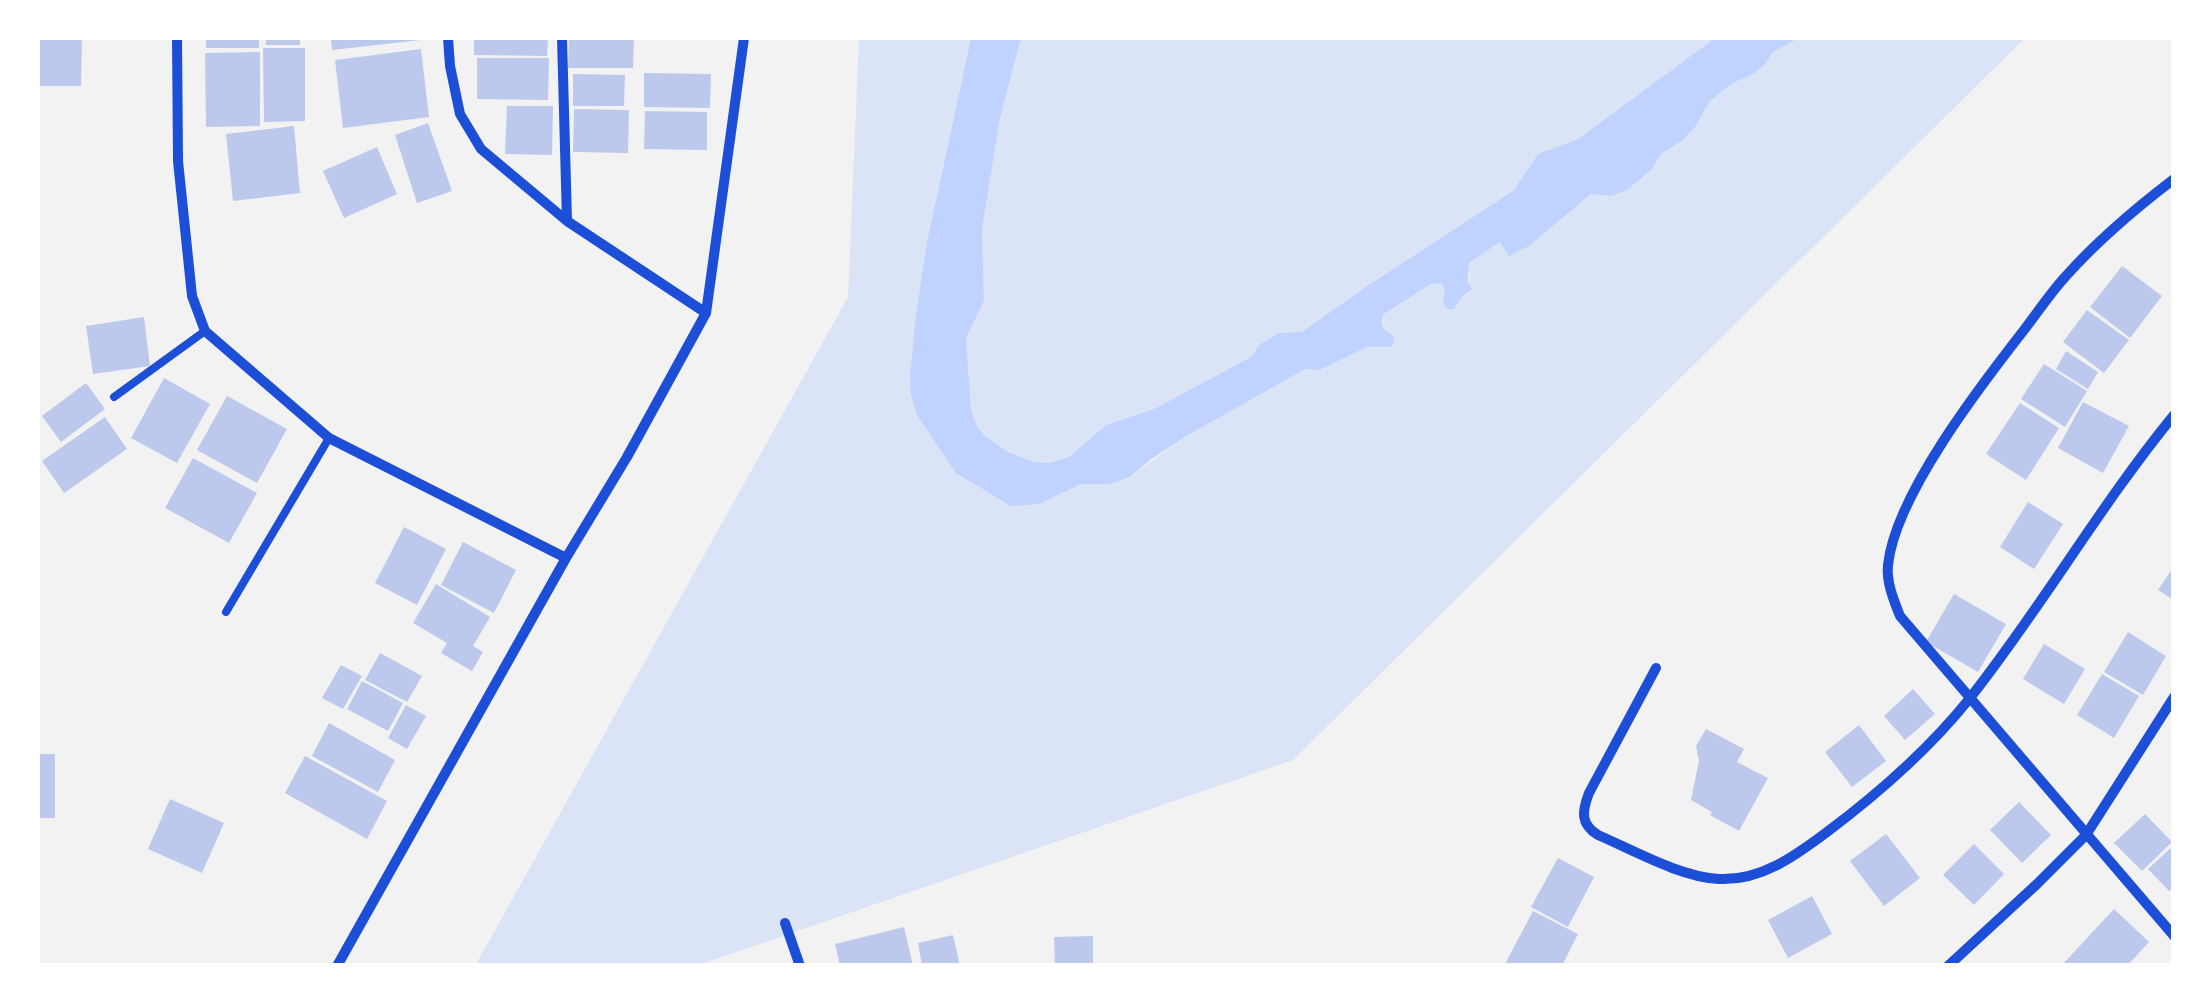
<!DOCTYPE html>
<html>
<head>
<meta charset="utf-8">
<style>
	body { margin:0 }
	#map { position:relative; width:2211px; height:1003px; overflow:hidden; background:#f2f2f2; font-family:Montserrat,sans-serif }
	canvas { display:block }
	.frame { position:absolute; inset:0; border:40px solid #fff; pointer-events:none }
</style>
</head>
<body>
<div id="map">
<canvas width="2211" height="1003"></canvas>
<div class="frame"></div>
</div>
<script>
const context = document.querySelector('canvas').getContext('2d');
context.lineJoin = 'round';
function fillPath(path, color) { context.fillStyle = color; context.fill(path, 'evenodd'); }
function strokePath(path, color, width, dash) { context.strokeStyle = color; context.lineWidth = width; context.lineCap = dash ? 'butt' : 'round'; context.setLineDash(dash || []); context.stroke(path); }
const green = new Path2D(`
	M859,38H971C953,123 932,208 920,294C914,334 906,375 917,415L1039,504L1081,484H1111L1131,476L1188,435L1270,387L1306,369L1321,370L1367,347L1381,345L1384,314L1431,284L1442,282L1445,292L1461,298L1468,294L1470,274L1468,263L1500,242L1529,246L1591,194L1611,196L1652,169L1661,154L1683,140L1696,126L1709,102L1731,84L1755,73L1765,64L1773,52L1799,38H2025L1293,760L699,965L475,966L848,297Z
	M1021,38H1715L1578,139L1538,154L1513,191L1364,288L1302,332L1278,333L1259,345L1251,357L1156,408L1106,425L1069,457L1050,463L1035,462L1008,452L985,436L977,426L971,410L966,338L984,301L982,229L1000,119Z`);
const water = new Path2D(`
	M971,38H1021L1000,119L982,229L984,301L966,338L971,410L977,426L985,436L1008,452L1035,462L1050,463L1069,457L1106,425L1156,408L1251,357L1259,345L1278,333L1302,332L1364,288L1513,191L1538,154L1578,139L1715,38H1799L1773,52L1765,64L1755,73L1731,84L1709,102L1696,126L1683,140L1661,154L1652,169L1627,190L1611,196L1591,194L1529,246L1509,256L1500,242L1469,263L1468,282L1472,289L1461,298L1454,309H1448L1443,303L1445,292L1442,283L1431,284L1384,314L1382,322L1383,329L1393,336L1394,342L1390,347H1367L1320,370L1305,369L1188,435L1150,460L1131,476L1111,484H1081L1039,504L1011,506L956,473L917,415L911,395L910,377L915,322L927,242Z`);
const building = new Path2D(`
	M38,38H82L81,86H38Z
	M206,38H259V48H206Z
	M266,38H300V45H266Z
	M331,38H421V40L332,50Z
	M474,38H548L547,56L474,55Z
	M569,38H634L633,68H568Z
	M263,48H305V121L264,122Z
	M421,49L429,117L343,128L335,60Z
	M260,52V126L206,127L205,53Z
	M477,58H549L548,100L477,99Z
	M644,73L711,74L710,108L644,107Z
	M573,74L625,75L624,106H573Z
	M507,106H553L552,155L505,154Z
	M574,109L629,110L628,153L573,152Z
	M645,111L707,112V150L644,149Z
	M428,123L452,191L417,203L395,135Z
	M294,126L300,193L233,201L226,134Z
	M377,147L397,194L344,218L323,171Z
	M2122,266L2162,296L2130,338L2090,307Z
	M2087,310L2129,340L2104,373L2063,342Z
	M144,317L150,366L93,374L86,326Z
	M2066,351L2098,372L2088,389L2056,369Z
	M2044,364L2087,391L2065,427L2021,399Z
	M164,378L210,404L177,463L131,438Z
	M86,383L105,409L61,442L42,416Z
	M227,396L287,429L257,483L197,450Z
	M2083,402L2129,426L2103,473L2058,448Z
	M2020,403L2059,428L2026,480L1986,454Z
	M105,417L127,449L64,493L42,461Z
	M193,458L257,493L229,543L165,508Z
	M2028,502L2063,524L2034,569L2000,547Z
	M404,527L446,549L417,605L375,583Z
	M463,542L516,570L494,613L441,585Z
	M2174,566V600L2158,590Z
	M436,584L490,617L473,646L483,652L472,671L441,653L447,643L413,623Z
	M1954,594L2006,624L1978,672L1926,642Z
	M2128,632L2166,656L2143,695L2104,672Z
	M2044,644L2085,669L2064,704L2023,679Z
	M380,653L422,676L407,702L365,680Z
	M341,665L362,676L343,709L322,698Z
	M2102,674L2139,696L2114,738L2077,715Z
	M362,681L403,703L388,731L347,709Z
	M1913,689L1935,714L1905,740L1884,716Z
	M406,705L426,716L407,749L388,738Z
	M329,723L395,760L378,792L312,756Z
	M1859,725L1886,761L1852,787L1825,752Z
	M1706,729L1744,749L1737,762L1768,778L1739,831L1710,815L1712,812L1691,800L1699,761L1696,746Z
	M38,754H55V818H38Z
	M305,756L387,801L367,839L285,793Z
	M170,799L224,823L202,873L148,849Z
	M2019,802L2051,835L2022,863L1990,830Z
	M2145,814L2172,842L2142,871L2114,843Z
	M1886,834L1920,878L1884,906L1850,861Z
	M1974,844L2004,874L1974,905L1943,875Z
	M2174,845V887L2169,891L2148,869Z
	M1558,858L1594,877L1568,927L1531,907Z
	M1812,896L1832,934L1788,958L1768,920Z
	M2114,909L2149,942L2127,966H2061Z
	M1533,911L1578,934L1562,966H1504Z
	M904,927L913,966H840L835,944Z
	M953,935L960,966H922L918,943Z
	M1093,936V966H1055L1054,937Z`);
const service = new Path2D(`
	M114,397L205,331
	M226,612L329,438`);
const minor = new Path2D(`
	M177,38L178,161L192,296L205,331L329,438L566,558
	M448,38L450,66L460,114L481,149L567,221L706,313
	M562,38L567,221
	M2174,179C2136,208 2098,240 2066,276C2051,292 2038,312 2024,330C1981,385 1895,496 1888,565C1886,582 1894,601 1900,616L2174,936
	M1656,668L1589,793C1582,811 1580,824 1598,835C1633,850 1680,877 1719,879C1761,881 1795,856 1827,832C1879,793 1930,748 1970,698C2042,607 2101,504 2174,415
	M785,923L800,966
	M337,966L566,558L627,457L706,313L744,38
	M1948,966L2037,884L2086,835L2174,697`);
fillPath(green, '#dbe4f7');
fillPath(water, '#bfd3fe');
fillPath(building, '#bdc9ec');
strokePath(service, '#1d4ed8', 8);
strokePath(minor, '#1d4ed8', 10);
</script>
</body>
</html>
